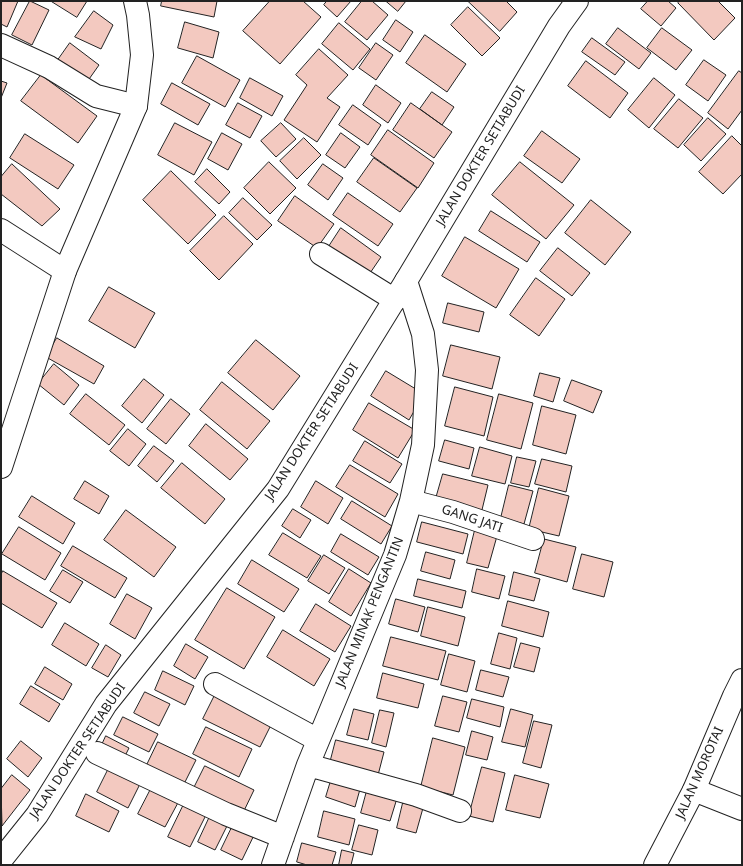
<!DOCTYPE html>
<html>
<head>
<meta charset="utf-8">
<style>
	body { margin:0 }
	#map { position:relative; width:743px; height:866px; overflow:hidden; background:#fff; font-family:"Noto Sans",sans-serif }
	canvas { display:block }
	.frame { position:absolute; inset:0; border:2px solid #222; pointer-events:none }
</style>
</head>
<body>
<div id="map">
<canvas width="743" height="866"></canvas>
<div class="frame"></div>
</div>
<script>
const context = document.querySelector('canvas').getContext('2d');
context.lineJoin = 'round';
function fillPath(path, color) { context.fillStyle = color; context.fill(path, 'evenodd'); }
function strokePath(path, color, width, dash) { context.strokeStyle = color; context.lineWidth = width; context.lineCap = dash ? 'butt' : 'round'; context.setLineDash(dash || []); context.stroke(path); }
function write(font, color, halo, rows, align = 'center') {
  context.font = font + ' "Noto Sans",sans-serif'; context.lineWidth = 3; context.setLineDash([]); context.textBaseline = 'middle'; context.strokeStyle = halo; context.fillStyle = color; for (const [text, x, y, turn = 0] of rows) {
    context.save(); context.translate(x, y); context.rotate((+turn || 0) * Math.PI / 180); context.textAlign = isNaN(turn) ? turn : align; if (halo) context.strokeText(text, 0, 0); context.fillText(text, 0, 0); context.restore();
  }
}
const building = new Path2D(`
	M1,1H18L7,27L1,24Z
	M30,1L49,10L32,45L12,35Z
	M51,1H87L77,17Z
	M162,1H217L214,17L161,6Z
	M270,1H303L321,17L280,64L243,31Z
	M327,1H351L337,17L324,5Z
	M362,1H372L388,15L367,40L345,22Z
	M386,1H406L398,11Z
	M468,1H506L517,12L500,31Z
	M648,1H668L676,8L661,26L641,9Z
	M680,1H718L735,18L714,40L678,3Z
	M468,7L500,38L482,56L451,25Z
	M94,11L113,25L101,49L75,37Z
	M396,20L413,32L400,52L383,40Z
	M185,22L219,32L213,58L178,48Z
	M339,23L370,49L353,70L322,44Z
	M618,28L651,53L639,69L606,44Z
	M662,28L692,50L676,70L647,48Z
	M425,35L466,64L447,92L406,63Z
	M592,38L625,62L615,75L582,52Z
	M70,43L99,65L87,82L58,60Z
	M376,43L393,55L376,80L359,68Z
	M319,49L348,75L327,98L340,107L317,142L284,120L307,85L296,75Z
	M197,56L240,80L225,107L182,83Z
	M704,60L726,75L708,101L686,85Z
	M586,61L628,93L610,118L568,86Z
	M739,71L742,73V110L728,129L708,113Z
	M41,75L97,116L78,143L21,101Z
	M250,78L283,96L272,116L240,98Z
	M654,78L675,95L649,128L628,110Z
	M1,81L7,83L1,98Z
	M172,83L210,104L198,125L161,104Z
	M376,85L401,103L388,123L363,105Z
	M432,92L454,107L442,125L420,109Z
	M679,99L703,118L678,148L654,129Z
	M238,103L262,116L250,138L226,125Z
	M411,103L452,132L434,158L393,130Z
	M353,105L381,125L368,145L339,125Z
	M708,118L726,134L701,161L684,145Z
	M175,123L212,142L194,175L158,155Z
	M281,123L296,139L276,157L261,141Z
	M388,130L434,163L418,188L371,155Z
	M542,131L580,159L562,183L524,156Z
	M222,133L242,144L228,170L208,159Z
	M341,133L360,147L345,168L326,155Z
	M25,134L74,165L58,189L10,158Z
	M732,136L742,146V174L723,194L699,172Z
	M304,138L321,155L297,179L280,161Z
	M374,158L417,188L400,212L357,182Z
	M269,162L296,188L270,214L244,188Z
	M520,162L574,205L546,239L492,195Z
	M12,164L60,209L42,226L1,194V177Z
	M323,164L343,178L328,200L308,185Z
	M207,169L230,192L219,204L195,182Z
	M171,171L216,215L188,244L143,200Z
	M348,193L393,224L378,246L333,215Z
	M295,196L334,224L317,248L278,221Z
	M243,198L272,225L257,240L229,213Z
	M591,200L631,232L605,265L565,233Z
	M491,211L540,242L527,262L479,231Z
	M224,216L253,244L219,280L190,251Z
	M341,228L381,257L366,279L326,251Z
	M465,237L519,269L496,308L442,276Z
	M558,248L590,273L572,296L540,271Z
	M536,278L565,299L539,336L510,315Z
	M109,287L155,313L135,348L89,321Z
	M448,303L484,312L479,332L443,323Z
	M57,338L104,366L94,384L46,357Z
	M256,340L300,376L273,410L228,373Z
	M451,345L500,357L492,389L443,376Z
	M54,364L79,385L64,405L38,384Z
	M386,371L424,394L409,420L371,396Z
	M540,373L560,378L553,402L534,396Z
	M144,379L164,395L142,423L122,406Z
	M572,380L602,391L593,413L564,401Z
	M222,382L270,421L247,449L200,410Z
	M455,387L493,397L484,436L445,426Z
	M86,394L125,425L109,445L70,414Z
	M499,394L533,403L521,449L487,440Z
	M171,399L190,414L166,444L147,429Z
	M369,403L415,430L398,458L353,430Z
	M542,406L576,415L566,454L533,445Z
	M206,424L248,459L230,480L189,446Z
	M128,429L146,444L129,466L110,451Z
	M445,440L474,448L469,469L439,461Z
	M365,441L402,464L390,483L353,461Z
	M154,446L174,461L157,482L138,466Z
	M480,447L512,456L505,484L472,476Z
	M517,457L536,461L529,487L511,483Z
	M542,459L572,466L566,492L535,484Z
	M182,463L225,499L205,524L161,488Z
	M350,465L398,494L385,517L336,487Z
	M443,474L488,485L481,514L435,502Z
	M85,481L109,496L99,514L74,499Z
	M316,481L343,498L328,524L301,507Z
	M509,485L533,491L524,524L501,518Z
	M539,488L569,496L559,536L529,529Z
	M32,496L75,523L63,544L19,517Z
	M352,501L392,526L381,544L341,519Z
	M293,509L311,520L300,538L282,526Z
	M126,510L176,547L154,577L104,540Z
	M422,522L468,534L463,554L417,542Z
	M19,527L61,553L45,580L2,554Z
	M475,530L497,536L488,568L467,563Z
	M283,533L321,556L307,578L269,555Z
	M341,534L379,557L368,575L331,552Z
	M544,539L576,547L567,582L535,573Z
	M73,546L127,578L115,598L61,566Z
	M426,552L455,560L450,579L421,571Z
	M582,554L613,562L604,597L573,589Z
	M324,555L345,568L329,594L308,581Z
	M252,560L299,589L284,612L238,584Z
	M349,569L371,583L351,616L329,602Z
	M477,569L505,576L499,599L472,592Z
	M63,570L83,582L70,603L50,591Z
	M3,571L57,603L42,628L1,603V575Z
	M514,572L540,579L534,601L509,595Z
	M418,579L466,591L462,608L414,596Z
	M227,588L275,617L244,669L195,640Z
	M127,594L152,608L135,639L110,624Z
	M396,599L425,607L418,632L389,624Z
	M508,601L549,612L543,637L502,626Z
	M316,604L351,626L335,652L300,631Z
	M428,607L465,617L458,646L421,636Z
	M65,623L99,644L86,666L52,645Z
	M283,630L330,659L314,686L267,657Z
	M499,633L517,638L510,669L491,664Z
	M391,637L446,651L438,680L383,666Z
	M521,643L540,648L534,672L514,667Z
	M186,644L208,657L195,679L174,666Z
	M106,645L121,655L108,677L92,668Z
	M449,654L475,661L467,692L441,685Z
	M45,667L72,684L63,700L35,684Z
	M481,670L509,677L503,697L476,690Z
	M163,671L194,686L185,705L155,690Z
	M383,673L424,684L418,708L377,698Z
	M31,686L60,704L49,722L20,704Z
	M145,692L170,704L159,726L134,713Z
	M215,695L272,723L260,747L203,719Z
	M443,696L467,702L459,732L435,726Z
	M472,699L504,707L500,727L467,718Z
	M354,709L374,714L368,740L347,735Z
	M511,709L533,715L525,747L502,742Z
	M380,710L394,713L386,747L372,743Z
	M123,717L158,734L149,752L114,735Z
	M534,721L552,725L541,768L523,763Z
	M206,727L252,749L239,777L193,754Z
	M472,731L493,737L487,760L466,755Z
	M106,736L129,748L124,758L101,747Z
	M433,738L465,747L453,795L421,787Z
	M336,740L384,752L377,779L329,767Z
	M21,741L42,758L28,777L7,759Z
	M158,742L196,760L183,786L146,767Z
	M110,766L141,782L128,808L97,792Z
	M205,766L254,790L241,817L192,792Z
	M482,767L505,773L493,822L469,816Z
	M333,774L362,782L355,807L326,797Z
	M12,775L30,790L2,826L1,789Z
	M515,775L549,784L540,818L506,810Z
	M153,785L180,799L165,827L138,814Z
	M368,787L398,795L390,821L361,813Z
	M86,794L119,811L109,832L76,816Z
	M186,800L208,811L190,847L168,837Z
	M403,803L423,808L416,833L397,828Z
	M324,811L355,819L349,845L318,837Z
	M212,812L230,820L215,850L198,842Z
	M235,821L256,831L242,860L221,850Z
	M359,825L378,830L372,855L352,850Z
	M302,843L336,852L332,865H307L297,862Z
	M342,850L354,853L351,865H339Z`);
const minor = new Path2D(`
	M1,45L49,67L96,96L136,106
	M1,230L65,271
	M321,254L395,300
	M411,501L453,512L533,539
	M215,684L318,740
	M97,753L226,814L283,837
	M308,765L416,795L460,811
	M694,790L742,809
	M273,865L308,765L395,555L411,501L423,445L427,370L423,334L406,281`);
const tertiary = new Path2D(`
	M1,467L65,271L136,106L142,55L138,15L135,1
	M1,860L37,815L106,704L278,489L406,281L559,26L577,1
	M655,865L694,790L734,696L742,680`);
const streetNames = [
	["JALAN DOKTER SETIABUDI",481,156,-59],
	["JALAN DOKTER SETIABUDI",312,432,-57],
	["GANG JATI",472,519,18],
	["JALAN MINAK PENGANTIN",370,612,-68],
	["JALAN DOKTER SETIABUDI",78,751,-56],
	["JALAN MOROTAI",700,773,-66]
];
fillPath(building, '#f3c9c0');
strokePath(building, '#222', 1);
strokePath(minor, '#222', 24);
strokePath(tertiary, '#222', 24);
strokePath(minor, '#fff', 22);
strokePath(tertiary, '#fff', 22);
write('13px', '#222', '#fff', streetNames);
</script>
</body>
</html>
